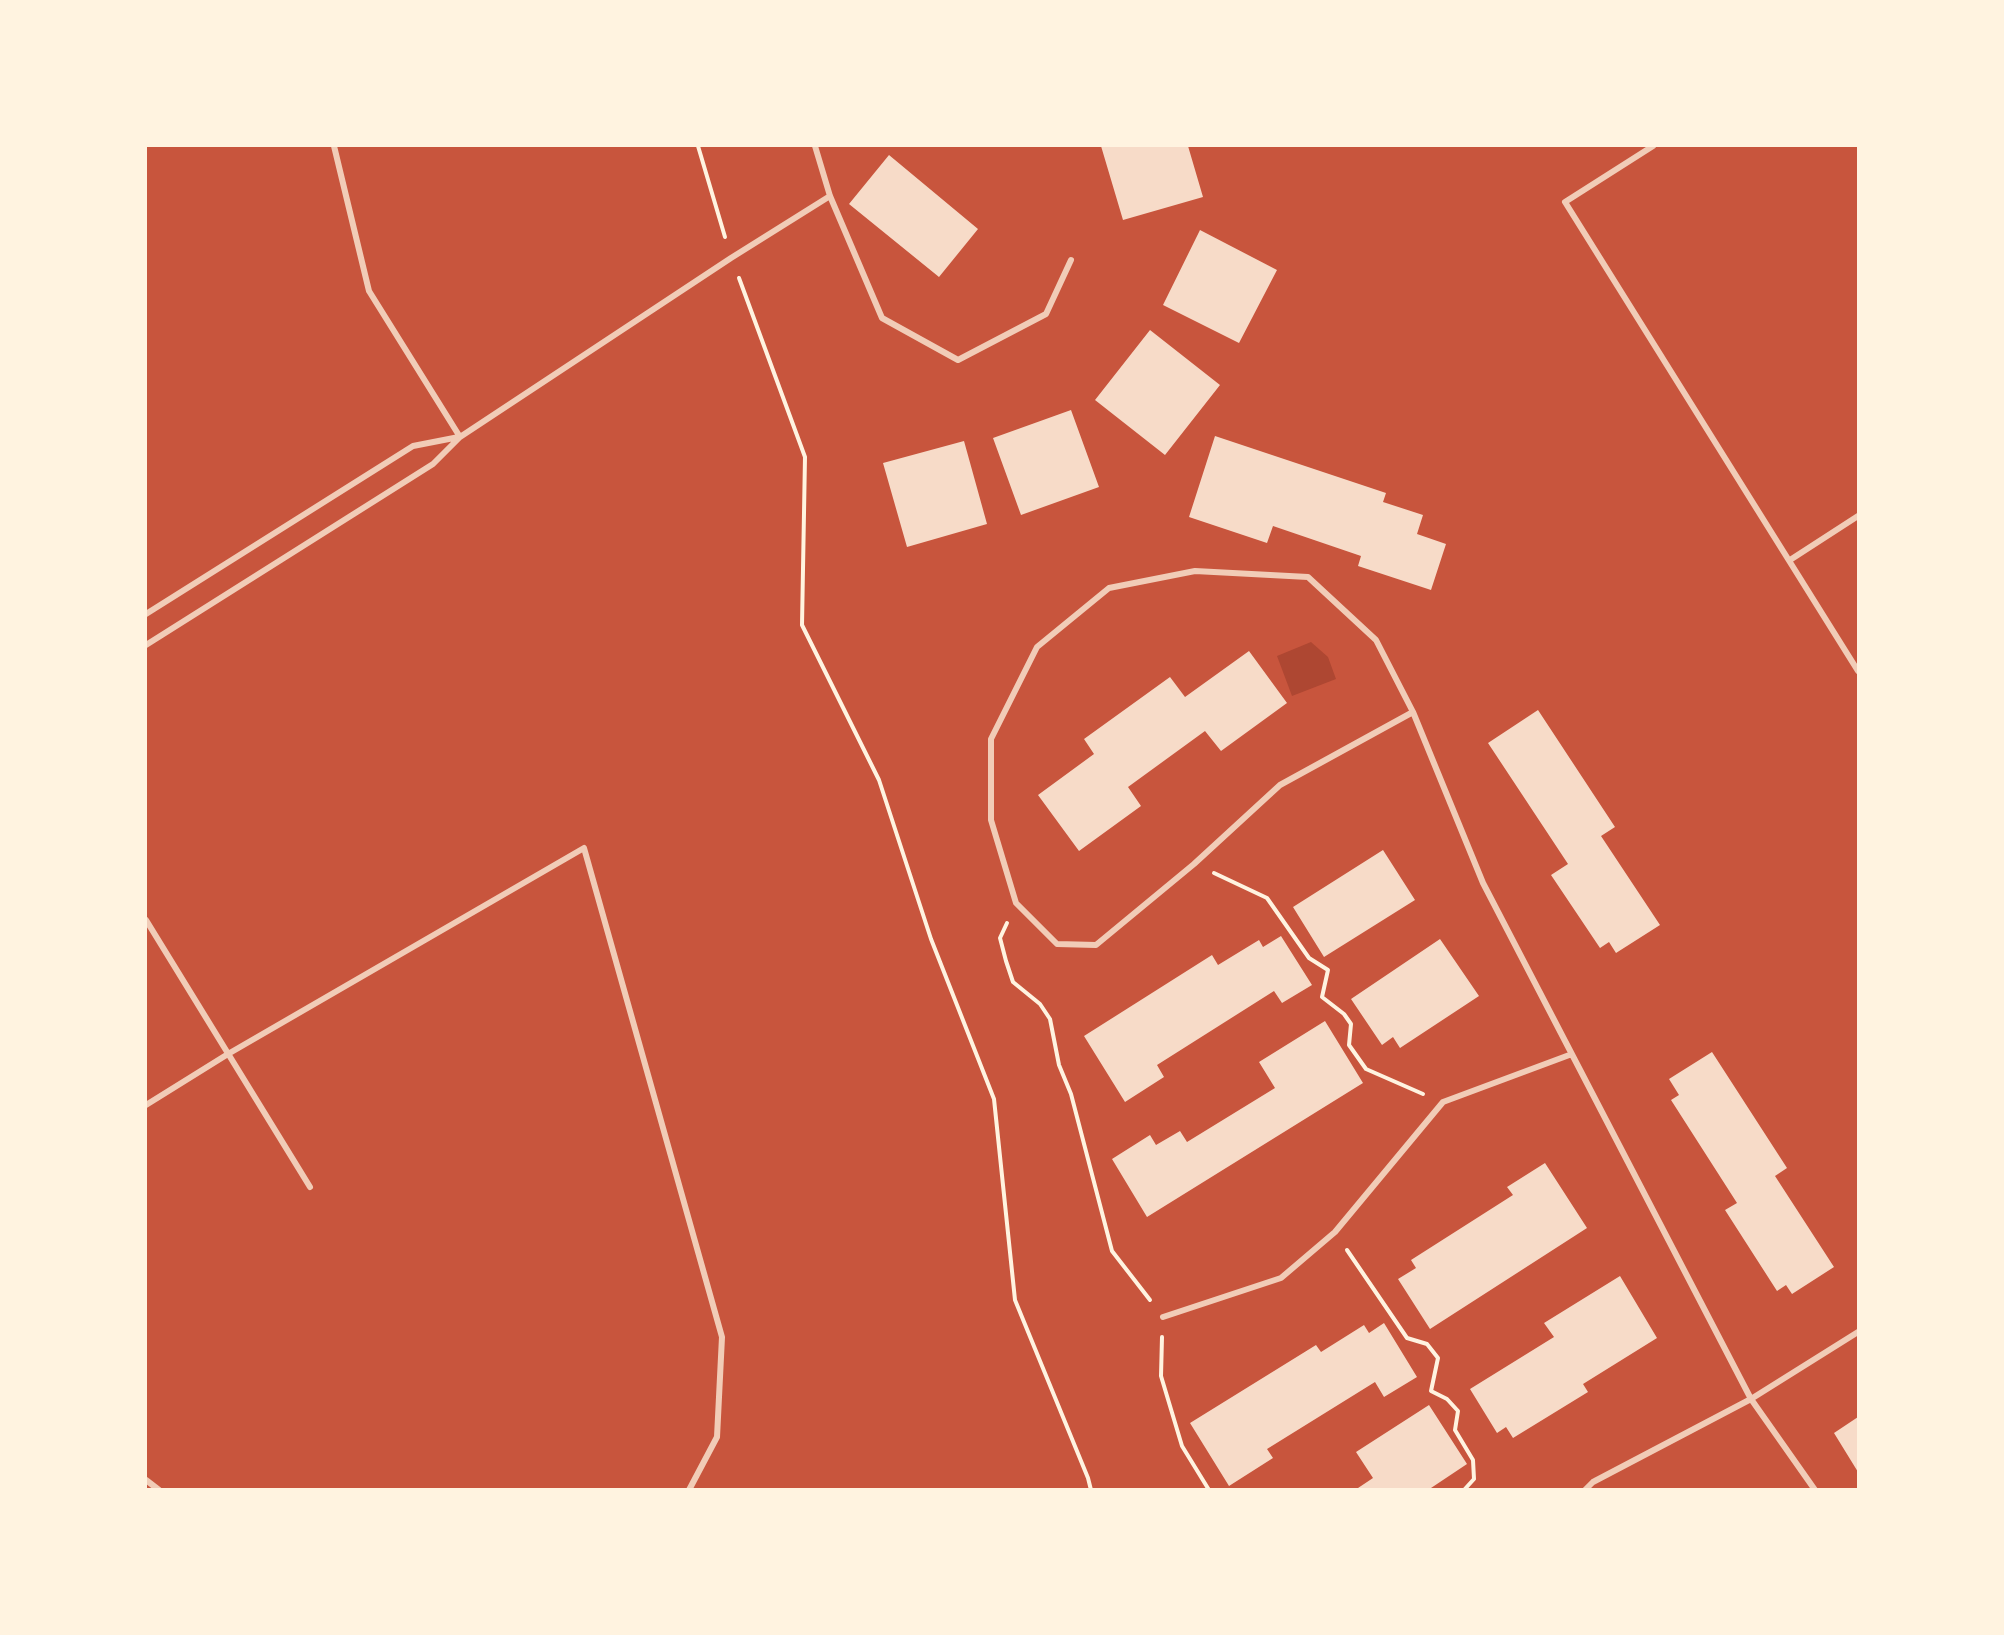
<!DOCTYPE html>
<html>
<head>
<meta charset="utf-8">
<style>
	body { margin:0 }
	#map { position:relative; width:2004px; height:1635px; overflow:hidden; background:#c8553d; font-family:Karla,sans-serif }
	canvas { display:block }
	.frame { position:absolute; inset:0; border:147px solid #fff3e0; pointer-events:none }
</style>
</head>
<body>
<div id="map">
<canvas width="2004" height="1635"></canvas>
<div class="frame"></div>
</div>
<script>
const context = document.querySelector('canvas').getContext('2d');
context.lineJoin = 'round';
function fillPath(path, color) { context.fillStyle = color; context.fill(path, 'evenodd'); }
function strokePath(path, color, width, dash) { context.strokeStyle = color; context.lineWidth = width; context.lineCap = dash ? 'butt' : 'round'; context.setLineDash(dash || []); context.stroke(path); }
const green = new Path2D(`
	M1311,642L1328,657L1336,679L1292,696L1277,656Z`);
const building = new Path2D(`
	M1101,146H1188L1203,197L1123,220Z
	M889,155L978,229L939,277L849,204Z
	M1200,230L1277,270L1239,343L1163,305Z
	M1150,330L1220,385L1165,455L1095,400Z
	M1071,410L1099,487L1021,515L993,438Z
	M1215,436L1386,493L1383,502L1423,515L1417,534L1446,544L1431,590L1358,566L1361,556L1273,526L1267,543L1189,517Z
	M964,441L987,524L907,547L883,463Z
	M1249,651L1287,703L1221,751L1205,731L1128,787L1141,806L1079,851L1038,795L1094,754L1084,739L1170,677L1185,697Z
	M1538,710L1615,827L1601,836L1660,925L1616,953L1609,942L1600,948L1551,875L1568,864L1488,743Z
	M1383,850L1415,900L1324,957L1293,907Z
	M1281,936L1312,985L1282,1003L1274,991L1157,1065L1164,1077L1125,1102L1084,1036L1212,955L1218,965L1259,940L1263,947Z
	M1440,939L1479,996L1400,1048L1393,1037L1382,1045L1351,999Z
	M1325,1021L1363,1083L1147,1217L1112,1159L1150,1135L1156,1145L1180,1131L1187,1142L1275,1088L1259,1062Z
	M1712,1052L1787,1168L1775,1176L1834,1267L1792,1294L1786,1285L1777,1291L1725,1210L1737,1203L1671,1100L1679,1095L1669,1079Z
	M1545,1163L1587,1228L1430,1329L1398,1279L1416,1268L1411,1260L1513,1195L1507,1187Z
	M1620,1276L1657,1338L1583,1384L1588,1392L1513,1438L1506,1427L1497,1433L1470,1389L1554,1337L1544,1323Z
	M1384,1323L1417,1377L1384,1397L1375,1382L1267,1449L1273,1458L1229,1486L1190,1423L1316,1345L1321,1352L1364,1325L1369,1333Z
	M1429,1405L1467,1464L1428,1490H1355L1373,1478L1356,1452Z
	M1858,1417V1472L1834,1433Z`);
const path = new Path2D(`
	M698,146L725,237
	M739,278L805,457L802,625L879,780L931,939L994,1099L1015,1300L1088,1478L1091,1490
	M1214,873L1267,898L1309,958L1328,970L1322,997L1344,1014L1351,1024L1349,1045L1366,1069L1423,1094
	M1007,923L1000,938L1006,961L1013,982L1040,1004L1050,1019L1059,1065L1071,1094L1112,1251L1150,1300
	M1347,1250L1407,1338L1427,1344L1438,1358L1431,1391L1447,1399L1458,1411L1455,1430L1473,1460L1474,1479L1464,1490
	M1162,1337L1161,1376L1182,1446L1209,1490`);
const minor = new Path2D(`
	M334,146L369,291L460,437
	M815,146L830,196L882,318L958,360L1046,314L1071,260
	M1653,146L1565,202L1858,671
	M1790,560L1858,516
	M146,614L413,446L459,437
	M146,645L433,464L460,437L731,258L830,196
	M1413,712L1280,785L1194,864L1096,945L1057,944L1016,903L991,820V739L1037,647L1109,588L1195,571L1308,577L1376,640L1413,712L1483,883L1751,1399L1815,1490
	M146,920L310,1187
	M146,1105L228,1054L584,848L722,1337L717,1437L689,1490
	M1163,1317L1281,1278L1335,1232L1443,1102L1572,1054
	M146,1480L159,1490
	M1585,1490L1593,1482L1751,1399L1858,1332`);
fillPath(green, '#ae4732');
fillPath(building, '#f7dbc8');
strokePath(path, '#fff3e0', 4);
strokePath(minor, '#f1ccb7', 6);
</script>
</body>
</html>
